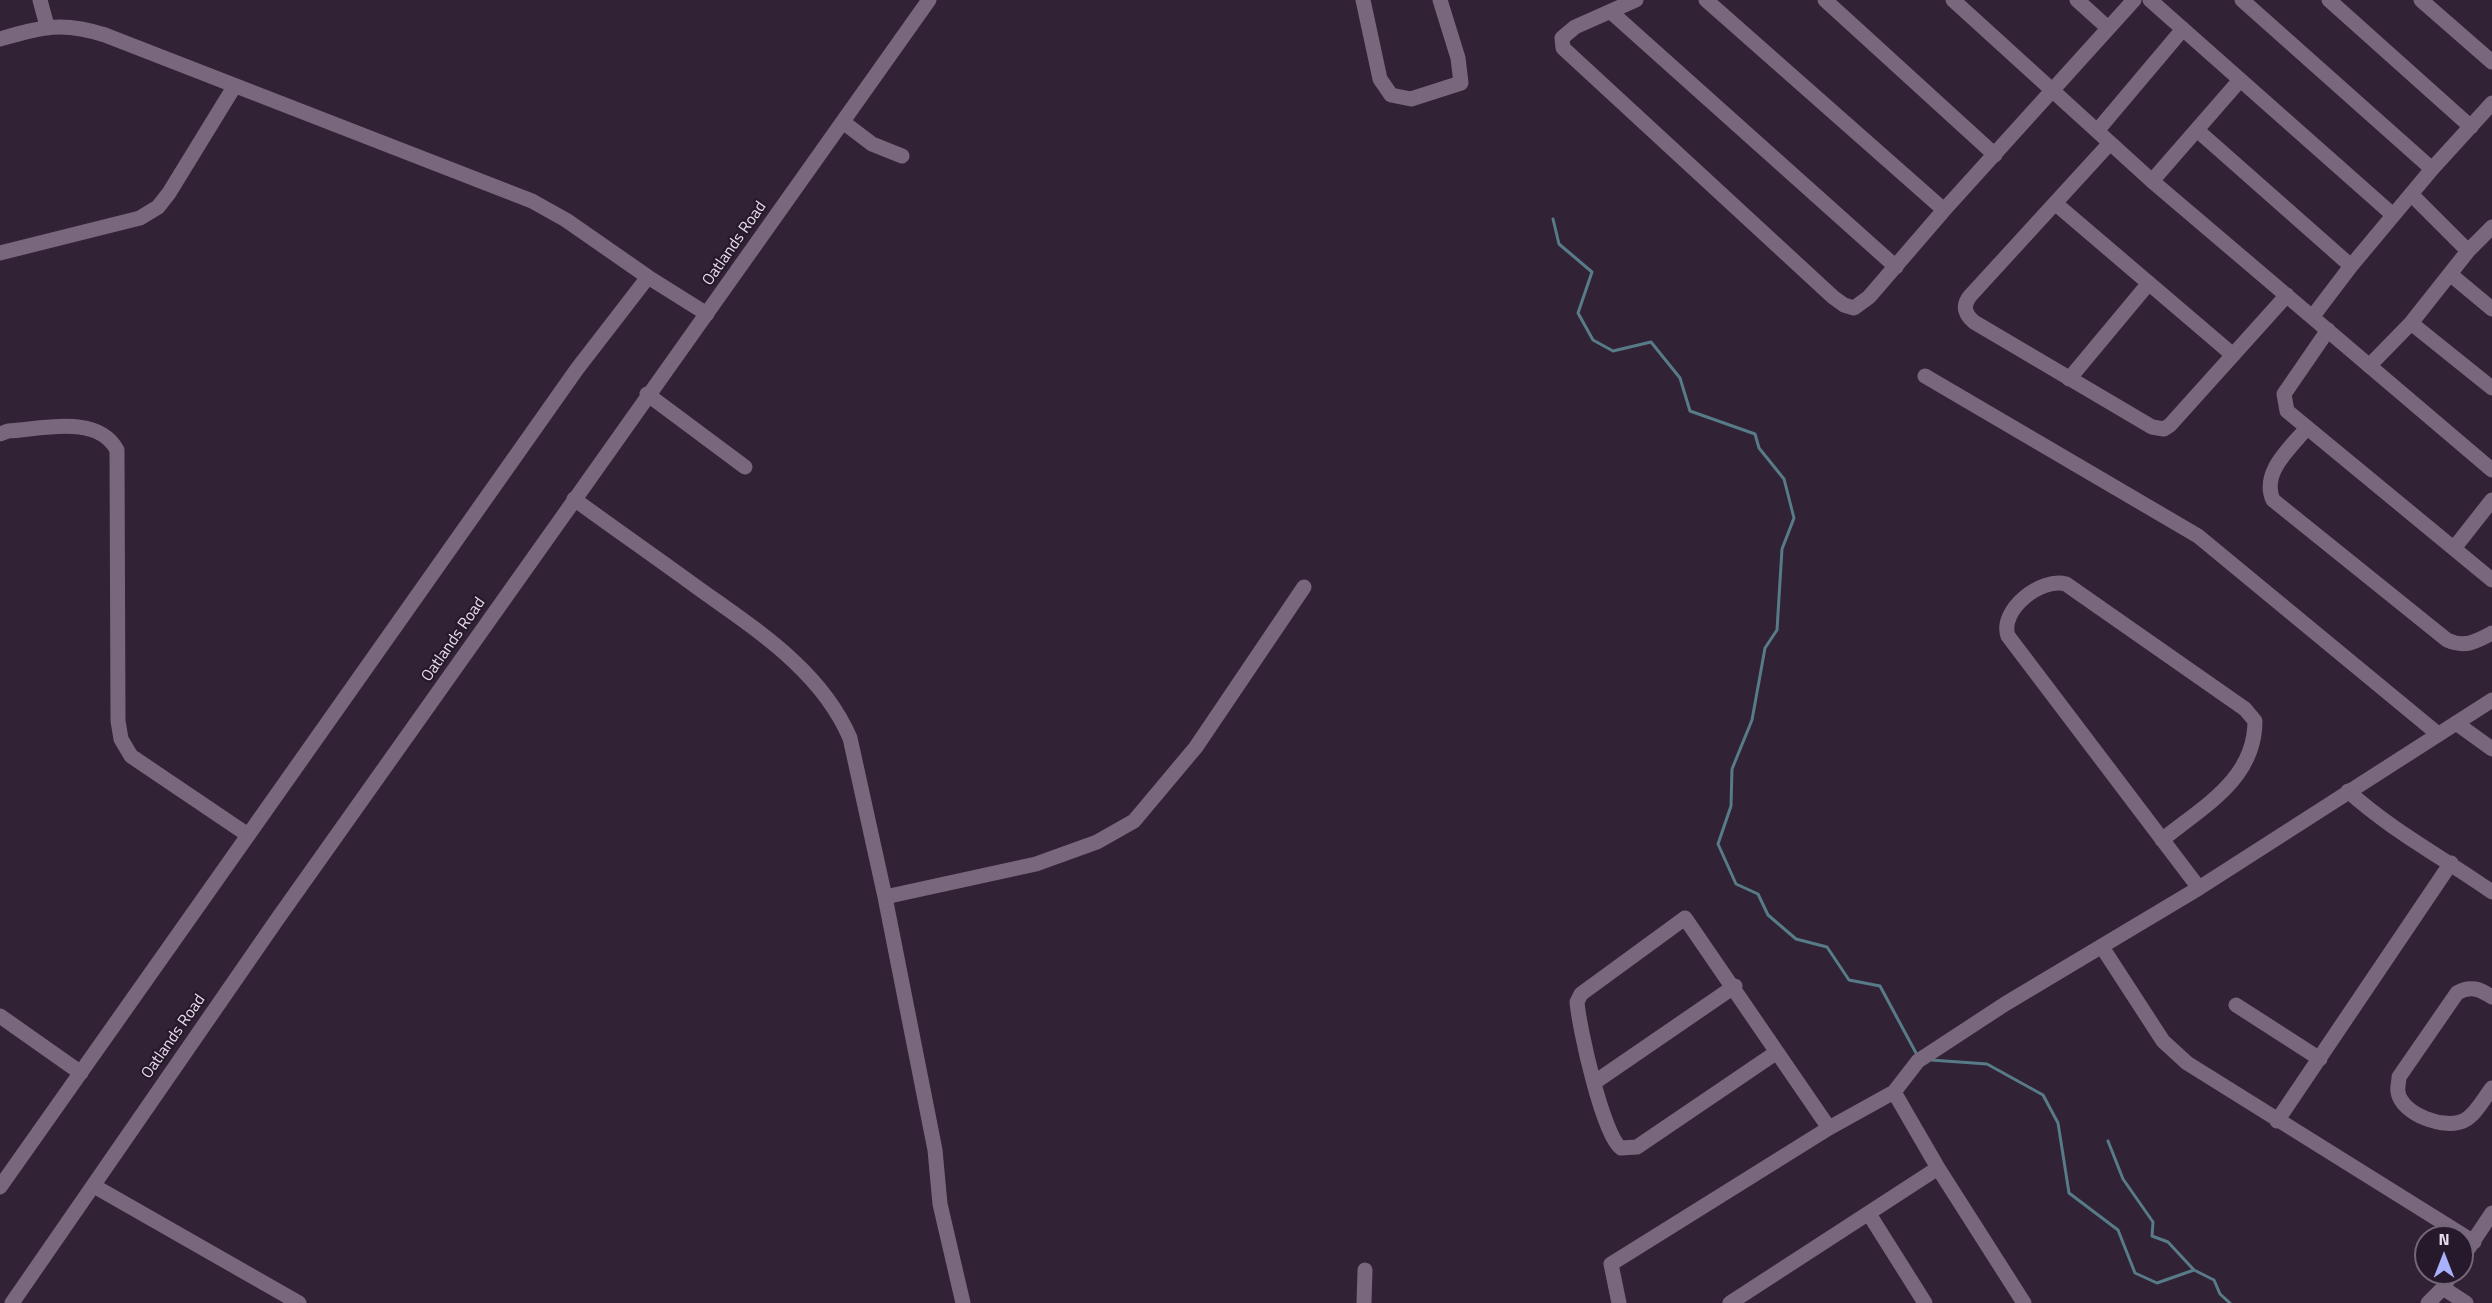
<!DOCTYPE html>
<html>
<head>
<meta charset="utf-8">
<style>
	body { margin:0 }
	#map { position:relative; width:2492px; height:1303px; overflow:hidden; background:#312236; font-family:"Titillium Web",sans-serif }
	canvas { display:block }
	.north { position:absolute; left:2414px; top:1225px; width:60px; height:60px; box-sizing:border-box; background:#27192c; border:2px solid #746778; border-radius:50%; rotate:0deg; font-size:16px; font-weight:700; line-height:24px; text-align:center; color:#e7ddea }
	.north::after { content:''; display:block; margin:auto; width:21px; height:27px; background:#a9b0fc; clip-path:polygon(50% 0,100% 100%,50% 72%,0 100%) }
</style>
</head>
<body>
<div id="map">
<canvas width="2492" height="1303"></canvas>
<div class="north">N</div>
</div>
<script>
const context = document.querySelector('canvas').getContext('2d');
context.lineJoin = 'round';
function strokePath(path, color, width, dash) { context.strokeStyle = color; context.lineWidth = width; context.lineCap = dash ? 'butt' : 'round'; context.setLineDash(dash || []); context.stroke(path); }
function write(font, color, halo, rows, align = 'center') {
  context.font = font + ' "Titillium Web",sans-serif'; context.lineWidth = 4.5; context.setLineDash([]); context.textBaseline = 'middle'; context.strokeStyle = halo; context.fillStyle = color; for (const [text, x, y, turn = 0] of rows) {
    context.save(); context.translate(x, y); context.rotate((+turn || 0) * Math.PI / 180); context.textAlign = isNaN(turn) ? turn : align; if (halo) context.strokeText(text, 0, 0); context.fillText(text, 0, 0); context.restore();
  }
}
const stream = new Path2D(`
	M1553,219L1559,244L1592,272L1578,313L1593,340L1613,351L1651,342L1680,378L1690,411L1755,434L1759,448L1784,479L1794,518L1782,549L1777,630L1765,648L1752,720L1732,769L1731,806L1718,844L1736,884L1758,894L1768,915L1796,939L1827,947L1849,980L1880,986L1916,1053
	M1931,1060L1987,1064L2043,1095L2058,1123L2069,1193L2118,1230L2135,1273L2157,1283L2194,1270
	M2108,1141L2123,1179L2153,1222L2152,1236L2168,1242L2194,1270L2214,1280L2220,1294L2230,1303`);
const minor = new Path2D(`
	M40,0L47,26
	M1363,0L1380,79L1391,95L1411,99L1461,83L1458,58L1440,0
	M1636,0L1575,27L1562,38L1563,48L1833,297L1844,305L1854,308L1869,297L1944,210L2134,0
	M1706,0L1944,210
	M1825,0L1995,155
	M1953,0L2152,181L2492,470
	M2077,0L2108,28
	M2150,0L2393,215
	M2242,0L2432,169
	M2329,0L2471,127
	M2421,0L2492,62
	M1611,12L1896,267
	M0,39C42,27 62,21 105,35L532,201L566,220L648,277L707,314
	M843,122L872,144L902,156
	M2197,130L2351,266
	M2097,131L2183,29
	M2110,143L1970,296C1962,306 1965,314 1974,322L2152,427L2164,429L2170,425L2287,295
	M2152,181L2240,80
	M2412,195L2468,251
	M2056,204L2233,355
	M0,253L140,218L158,207L169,193L234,87
	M2450,274L2492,309
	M2313,316L2351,266L2432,169L2492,103
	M2411,323L2492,388
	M2328,330L2284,394L2287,411L2492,580
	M2369,366L2411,323L2468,251L2492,227
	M1925,376L2198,536L2438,734
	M2069,379L2149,283
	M647,394L745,467
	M2306,429C2289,449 2261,473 2273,500L2447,640C2465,648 2475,642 2492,633
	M0,434L8,431C43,429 98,414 117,450L118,721L121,739L131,756L248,835
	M574,499C615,529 657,558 698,588C755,629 821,670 850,738L885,897L935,1150L940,1204L963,1303
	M2455,547L2492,500
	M2456,723L2492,749
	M2348,791C2392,831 2444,858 2492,892
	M2162,840C2202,807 2255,780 2255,721L2245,709L2066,584C2041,577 1999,610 2008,636L2199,888
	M885,897L1036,864L1097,842L1134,821L1196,747L1304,587
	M2102,947L2163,1041L2187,1063L2474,1242
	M2492,997C2480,989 2470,985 2457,993L2399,1077C2399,1082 2397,1087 2398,1092C2401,1114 2446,1131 2465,1120C2476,1114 2484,1098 2492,1088
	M2236,1005L2320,1059
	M0,1016L81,1073
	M1777,1052L1637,1147L1621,1148C1603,1136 1579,1027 1577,1002L1581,994L1685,918L1829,1128
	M1595,1082L1735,986
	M1894,1092L1938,1168L2024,1303
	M2277,1121L2451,863
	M94,1186L299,1303
	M0,1187L577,369L648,277
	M1869,1214L1925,1303
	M2462,1258L2492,1213
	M2452,1273L2443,1288L2466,1303
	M12,1303L276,921L929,0
	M1364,1303L1365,1270
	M1619,1303L1611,1264L1829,1128L1894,1092L1918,1061L2005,1004L2199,888L2492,700
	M1730,1303L1938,1168
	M2428,1303L2443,1288`);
const streetNames = [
	["Oatlands Road",735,244,-55],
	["Oatlands Road",454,640,-55],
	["Oatlands Road",174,1037,-55]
];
strokePath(stream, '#577b87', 3);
strokePath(minor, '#79677e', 15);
write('16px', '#e7ddea', '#27192c', streetNames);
</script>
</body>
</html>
